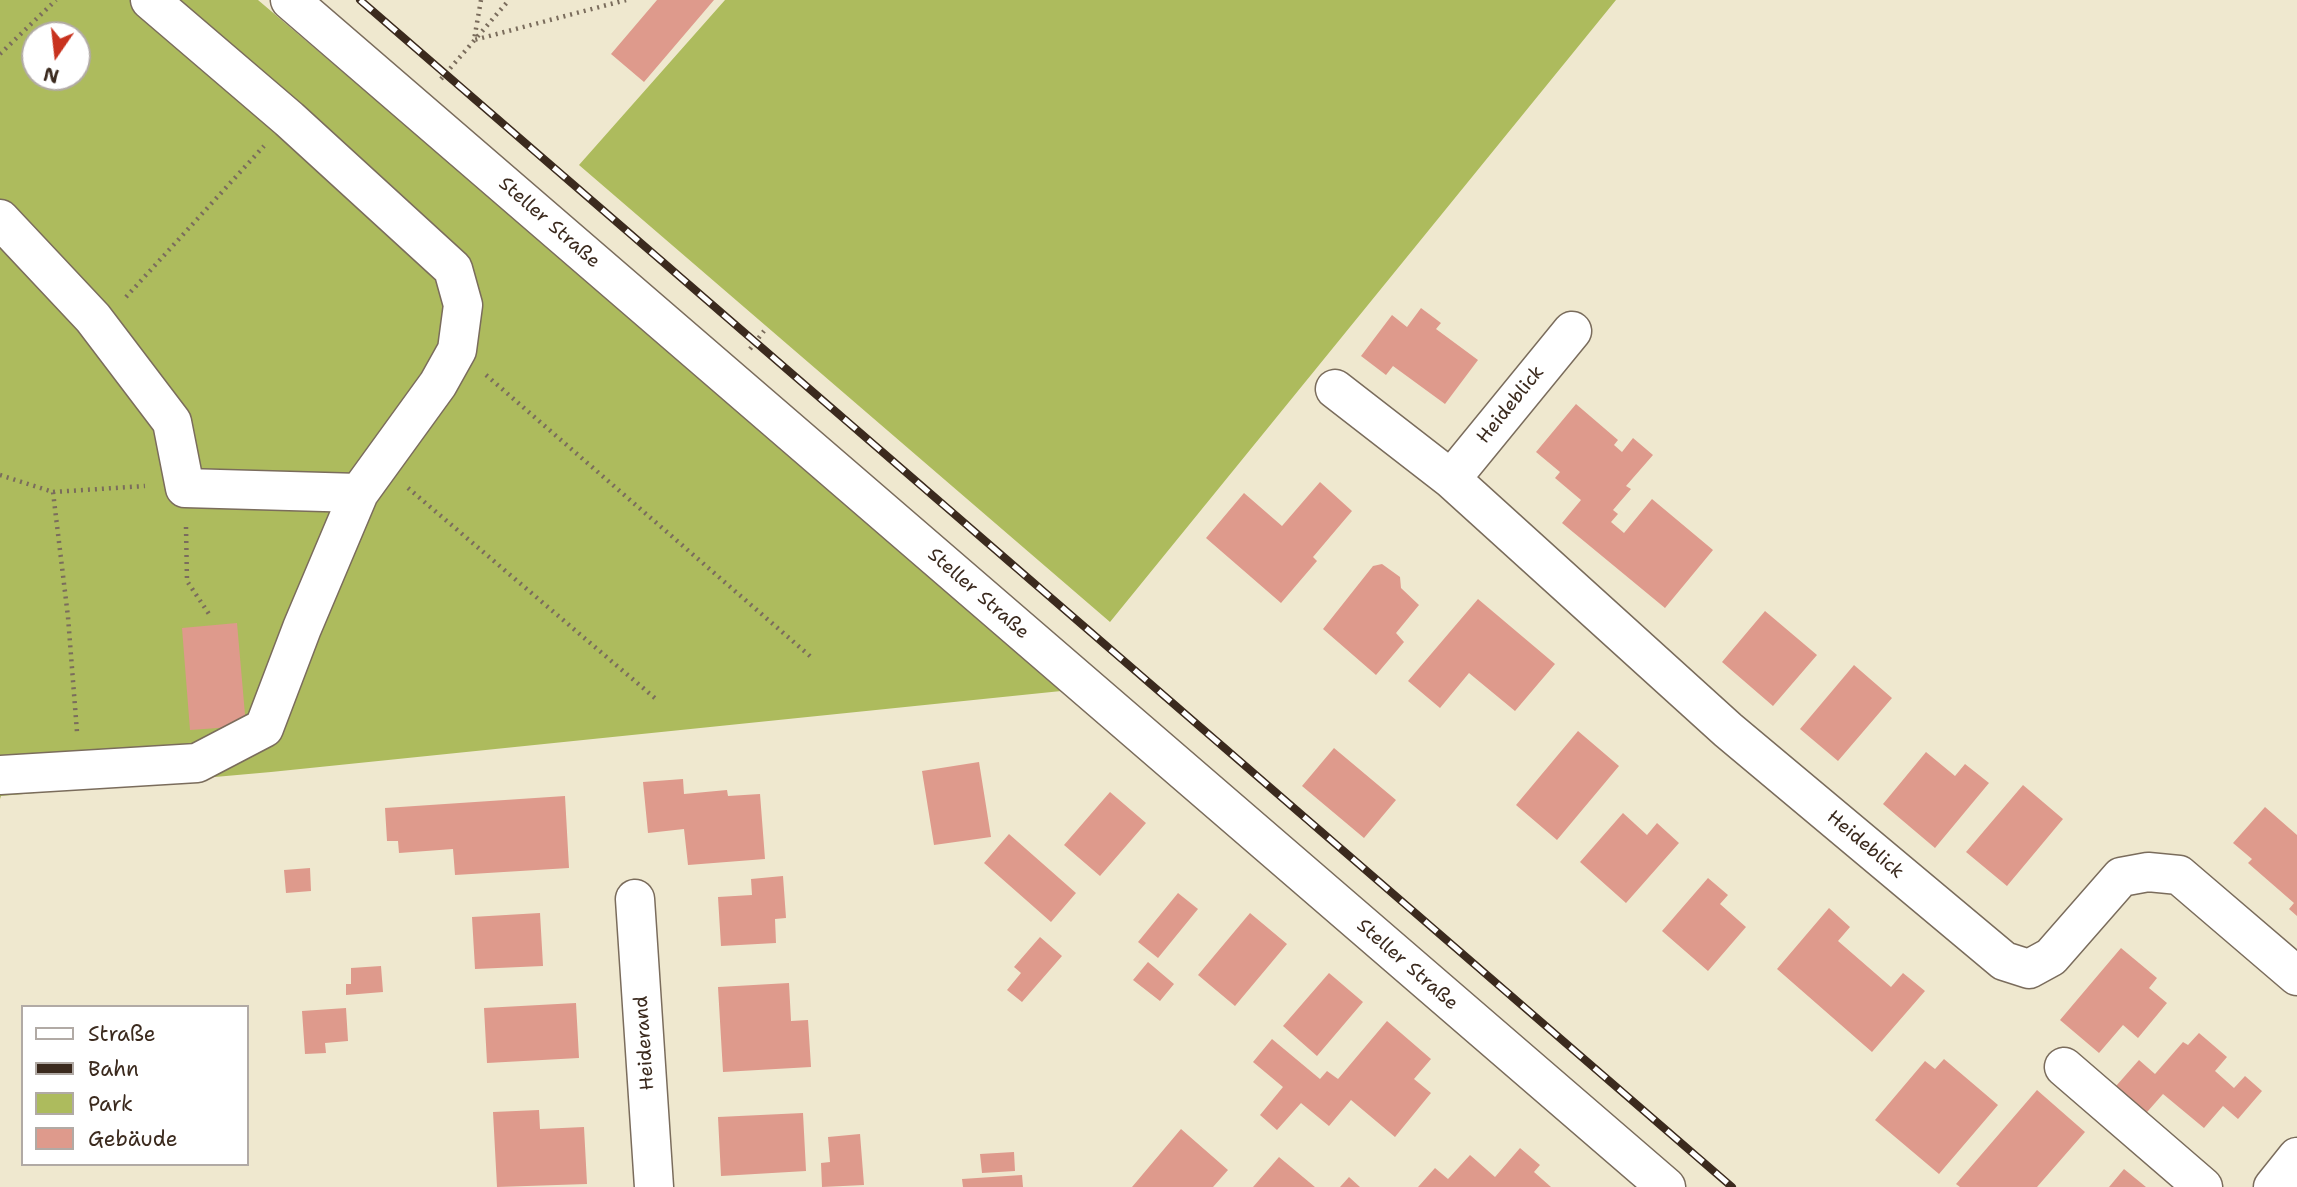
<!DOCTYPE html>
<html>
<head>
<meta charset="utf-8">
<style>
	body { margin:0 }
	#map { position:relative; width:2297px; height:1187px; overflow:hidden; background:#efe8cf; font-family:"Shantell Sans",sans-serif }
	canvas { display:block }
	.legend { position:absolute; left:21px; top:1005px; width:228px; height:161px; box-sizing:border-box; background:#fff; border:2px solid #b1aaa5; margin:0; padding:9px 12px; list-style:none; font-size:21px; color:#3b2a1e }
	.legend li { display:flex; align-items:center; gap:14px; height:35px }
	.legend b { width:35px; border:2px solid #b1aaa5 }
	.north { position:absolute; left:21px; top:21px; width:70px; height:70px; box-sizing:border-box; background:#fff; border:2px solid #b1aaa5; border-radius:50%; rotate:194deg; font-size:19px; font-weight:700; line-height:28px; text-align:center; color:#3b2a1e }
	.north::after { content:''; display:block; margin:auto; width:24px; height:32px; background:#c8321e; clip-path:polygon(50% 0,100% 100%,50% 72%,0 100%) }
</style>
</head>
<body>
<div id="map">
<canvas width="2297" height="1187"></canvas>
<ul class="legend">
<li><b style="height:9px;background:#fff"></b>Straße</li>
<li><b style="height:9px;background:#3b2a1e"></b>Bahn</li>
<li><b style="height:19px;background:#adbb5d"></b>Park</li>
<li><b style="height:19px;background:#de9a8c"></b>Gebäude</li>
</ul>
<div class="north">N</div>
</div>
<script>
const context = document.querySelector('canvas').getContext('2d');
context.lineJoin = 'round';
function fillPath(path, color) { context.fillStyle = color; context.fill(path, 'evenodd'); }
function strokePath(path, color, width, dash) { context.strokeStyle = color; context.lineWidth = width; context.lineCap = dash ? 'butt' : 'round'; context.setLineDash(dash || []); context.stroke(path); }
function write(font, color, halo, rows, align = 'center') {
  context.font = font + ' "Shantell Sans",sans-serif'; context.lineWidth = 5; context.setLineDash([]); context.textBaseline = 'middle'; context.strokeStyle = halo; context.fillStyle = color; for (const [text, x, y, turn = 0] of rows) {
    context.save(); context.translate(x, y); context.rotate((+turn || 0) * Math.PI / 180); context.textAlign = isNaN(turn) ? turn : align; if (halo) context.strokeText(text, 0, 0); context.fillText(text, 0, 0); context.restore();
  }
}
const green = new Path2D(`
	M0,0H258L1071,690L271,772L1,796L0,799ZM35,35H77V77H35Z
	M725,0H1616L1110,622L579,165Z`);
const building = new Path2D(`
	M657,0H714L644,82L611,54Z
	M1421,308L1441,323L1436,329L1478,360L1445,404L1393,366L1386,375L1361,356L1392,315L1407,327Z
	M1576,404L1618,440L1614,445L1622,452L1633,438L1653,455L1626,486L1631,489L1613,510L1618,514L1611,522L1624,533L1652,499L1713,550L1665,608L1562,523L1581,500L1555,478L1560,472L1536,452Z
	M1320,482L1352,511L1313,557L1317,561L1281,603L1206,538L1244,493L1282,526Z
	M1382,564L1400,577L1401,588L1419,605L1396,633L1404,642L1376,675L1323,629L1373,566Z
	M1478,599L1555,664L1515,711L1469,673L1440,708L1408,681Z
	M1765,611L1817,655L1773,706L1722,662Z
	M237,623L246,726L190,730L182,628Z
	M1854,665L1892,698L1838,761L1800,729Z
	M1578,731L1619,766L1557,840L1516,805Z
	M1334,748L1396,800L1364,838L1302,786Z
	M1926,752L1955,776L1965,764L1989,783L1935,848L1883,804Z
	M979,762L991,837L934,845L922,771Z
	M683,779L684,794L727,790L728,796L760,794L765,859L688,865L684,829L648,833L643,782Z
	M2023,785L2063,819L2007,886L1966,852Z
	M1110,792L1146,823L1100,876L1064,845Z
	M565,796L569,868L455,875L453,849L399,853L398,841H387L385,808Z
	M2265,807L2297,835V916L2289,909L2294,903L2248,863L2252,859L2233,843Z
	M1623,813L1647,835L1657,823L1679,843L1626,903L1580,862Z
	M1009,834L1076,893L1051,922L984,863Z
	M310,868L311,891L286,893L284,870Z
	M783,876L786,918L775,919L776,943L721,946L718,897L752,895L751,879Z
	M1708,878L1728,895L1720,904L1746,927L1708,971L1662,931Z
	M1178,893L1198,909L1158,958L1138,942Z
	M1829,908L1850,927L1838,941L1891,987L1903,973L1925,991L1872,1052L1777,969Z
	M540,913L543,966L475,969L472,917Z
	M1250,913L1287,944L1235,1006L1198,975Z
	M1040,937L1062,956L1022,1002L1007,990L1021,973L1014,967Z
	M2121,948L2157,978L2149,988L2167,1003L2138,1038L2123,1025L2099,1053L2060,1020Z
	M1148,962L1174,984L1160,1001L1133,980Z
	M381,966L383,992L346,995V984H351V968Z
	M1329,973L1363,1002L1317,1056L1283,1026Z
	M789,983L791,1021L808,1020L811,1067L723,1072L718,987Z
	M576,1003L579,1058L487,1063L484,1008Z
	M346,1008L348,1041L325,1043L326,1053L305,1054L302,1011Z
	M1387,1021L1431,1059L1414,1079L1431,1093L1395,1137L1351,1100L1329,1126L1301,1103L1277,1130L1260,1115L1283,1087L1253,1062L1272,1039L1320,1079L1327,1071L1338,1079Z
	M2199,1033L2227,1057L2215,1071L2234,1088L2245,1076L2262,1091L2238,1119L2223,1106L2204,1128L2163,1094L2140,1120L2109,1094L2139,1060L2155,1074L2183,1042L2188,1045Z
	M1944,1059L1998,1105L1939,1174L1875,1120L1925,1061L1935,1069Z
	M2037,1090L2085,1132L2037,1187H1960L1956,1184Z
	M539,1110L540,1129L584,1127L587,1184L497,1187L493,1112Z
	M803,1113L806,1171L721,1176L718,1117Z
	M1181,1129L1228,1170L1213,1187H1132Z
	M860,1134L864,1185L822,1187L821,1163L830,1162L828,1137Z
	M1520,1148L1540,1165L1534,1172L1551,1187H1418L1435,1168L1448,1179L1470,1155L1495,1177Z
	M1014,1152L1015,1171L982,1173L980,1154Z
	M1279,1157L1315,1187H1253Z
	M2124,1169L2146,1187H2109Z
	M1022,1175L1023,1187H963L962,1179Z
	M1349,1177L1360,1187H1340Z`);
const path = new Path2D(`
	M481,0L474,40L626,0
	M0,54L56,0
	M441,79L509,0
	M126,297L264,146
	M750,349L764,331
	M486,375L811,657
	M0,475L53,492L68,617L77,732
	M408,488L656,699
	M53,492L145,486
	M186,527L187,581L211,617`);
const minor = new Path2D(`
	M290,0L1666,1187
	M0,219L93,318L172,422L185,488L359,493
	M1335,389L1451,479L1728,730L2004,961L2029,969L2051,957L2121,877L2148,872L2179,875L2297,976
	M1451,479L1572,331
	M0,775L197,763L264,728L302,628L359,493L438,384L457,350L463,305L453,269L289,119L150,0
	M635,899L654,1187
	M2064,1067L2203,1187
	M2273,1187L2297,1157`);
const rail = new Path2D(`
	M360,0L1732,1187`);
const streetNames = [
	["Steller Straße",549,223,41],
	["Heideblick",1511,405,-51],
	["Steller Straße",978,594,41],
	["Heideblick",1865,845,40],
	["Steller Straße",1407,965,41],
	["Heiderand",645,1043,-94]
];
fillPath(green, '#adbb5d');
fillPath(building, '#de9a8c');
strokePath(minor, '#7a6c5c', 41);
strokePath(path, '#7a6c5c', 4.5, [2, 5]);
strokePath(minor, '#fff', 38);
strokePath(rail, '#3b2a1e', 8);
strokePath(rail, '#fff', 5, [16]);
write('19px', '#3b2a1e', '#fff', streetNames);
</script>
</body>
</html>
